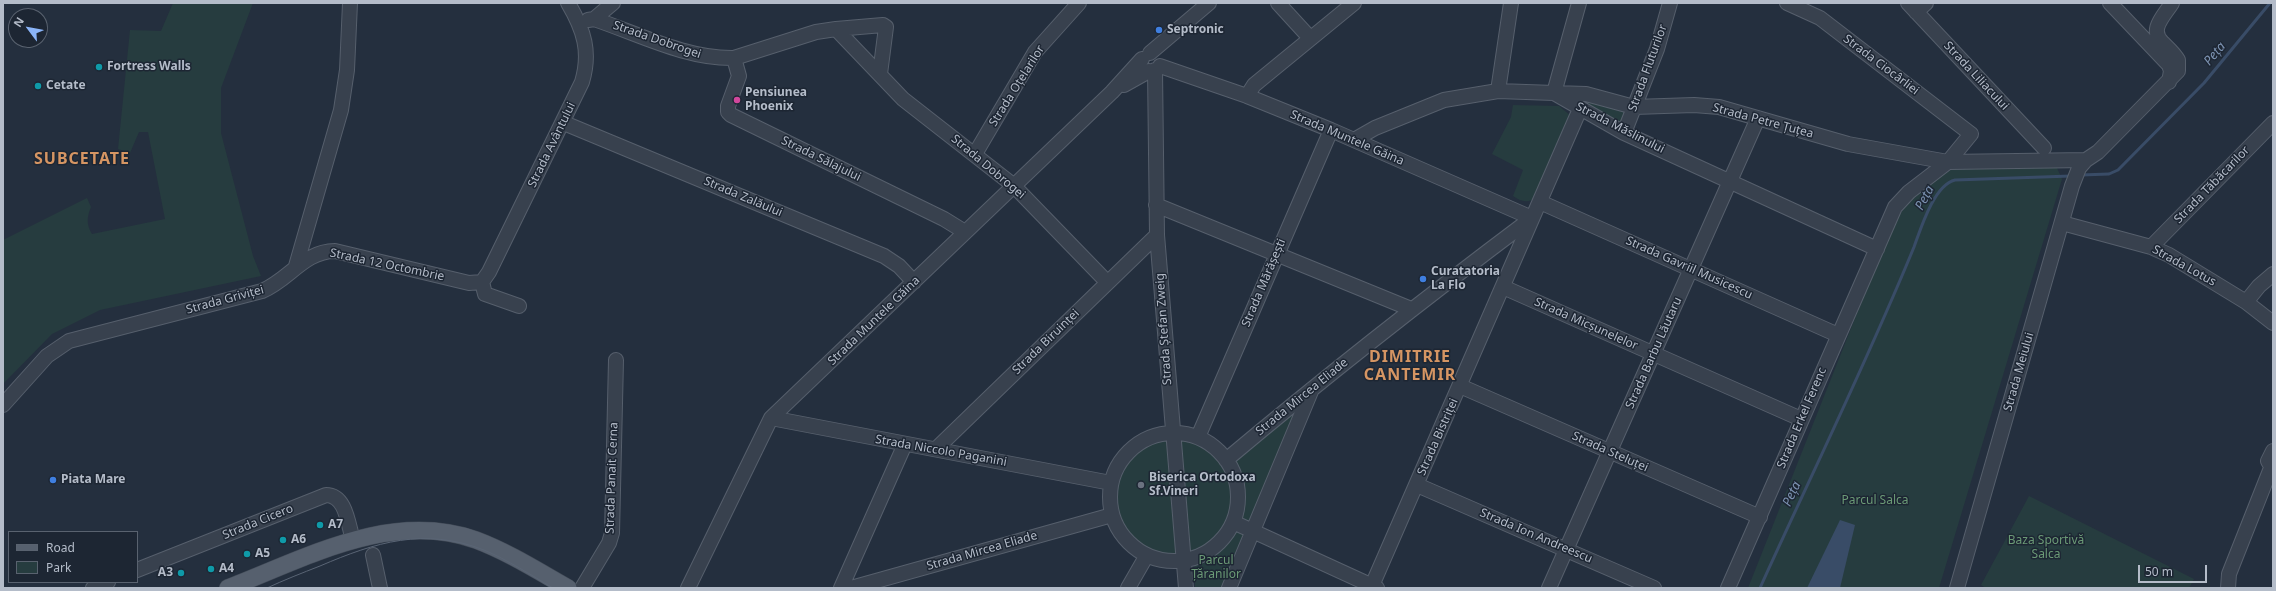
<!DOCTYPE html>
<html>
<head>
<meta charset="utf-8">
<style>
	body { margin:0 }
	#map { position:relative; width:2276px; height:591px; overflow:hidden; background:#242f3e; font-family:"Noto Sans",sans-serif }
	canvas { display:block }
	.frame { position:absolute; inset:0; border:4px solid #b4bcc9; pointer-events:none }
	.legend { position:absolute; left:8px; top:531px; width:130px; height:52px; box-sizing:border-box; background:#1d2633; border:1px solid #59626f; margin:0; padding:5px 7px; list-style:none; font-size:12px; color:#b4bcc9 }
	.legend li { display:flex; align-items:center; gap:8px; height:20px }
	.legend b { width:20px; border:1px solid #59626f }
	.north { position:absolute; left:8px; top:8px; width:40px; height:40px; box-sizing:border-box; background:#1d2633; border:1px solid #59626f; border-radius:50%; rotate:302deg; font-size:11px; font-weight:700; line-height:16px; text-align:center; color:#b4bcc9 }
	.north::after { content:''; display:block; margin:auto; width:14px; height:18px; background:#8ab4f8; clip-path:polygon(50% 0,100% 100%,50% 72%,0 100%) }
	.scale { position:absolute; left:2138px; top:565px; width:69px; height:18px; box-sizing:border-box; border:2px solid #b4bcc9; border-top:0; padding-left:5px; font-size:12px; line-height:14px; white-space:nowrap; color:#b4bcc9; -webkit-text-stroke:3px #1d2633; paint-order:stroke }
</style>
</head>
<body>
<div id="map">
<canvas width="2276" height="591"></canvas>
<div class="frame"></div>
<ul class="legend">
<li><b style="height:5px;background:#56606e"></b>Road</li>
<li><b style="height:11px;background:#263c3f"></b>Park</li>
</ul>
<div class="north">N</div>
<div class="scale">50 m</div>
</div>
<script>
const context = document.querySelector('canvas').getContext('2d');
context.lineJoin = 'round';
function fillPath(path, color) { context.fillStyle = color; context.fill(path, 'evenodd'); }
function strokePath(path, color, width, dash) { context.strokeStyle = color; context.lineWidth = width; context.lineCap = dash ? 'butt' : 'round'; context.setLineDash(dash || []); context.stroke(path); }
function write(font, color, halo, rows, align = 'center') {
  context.font = font + ' "Noto Sans",sans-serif'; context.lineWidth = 3; context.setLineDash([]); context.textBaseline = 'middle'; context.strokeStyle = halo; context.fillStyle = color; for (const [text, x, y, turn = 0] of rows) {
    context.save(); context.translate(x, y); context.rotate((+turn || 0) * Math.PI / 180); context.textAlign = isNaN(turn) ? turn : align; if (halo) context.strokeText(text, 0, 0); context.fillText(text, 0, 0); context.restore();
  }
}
const green = new Path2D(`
	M173,3H253L221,88V133L253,256L261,276L100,310L52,334L3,384V240L87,198L91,207C87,217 86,224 92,234L165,219L148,132H139L130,153L118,149L130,30L161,31Z
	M1592,100L1626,110L1625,117L1620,122L1596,111L1586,102Z
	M1513,105L1559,106L1571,116L1537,198C1527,203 1522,202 1513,196L1523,170L1492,154L1511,117Z
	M1949,168H2057L2062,179L1939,588H1748L1869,283L1898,217L1910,199Z
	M1313,387L1229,588H1195L1194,557C1172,562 1149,561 1132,545C1068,486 1156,386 1226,459Z
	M2029,496L2194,579L2189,588H1986L1981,585Z`);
const water = new Path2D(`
	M1840,520L1855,525L1840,588H1807Z`);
const stream = new Path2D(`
	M2081,175L2109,174L2118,170L2204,83L2270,3
	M1760,588C1811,475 1867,362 1914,247C1921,228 1934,185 1955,180L2071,176`);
const minor = new Path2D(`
	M1278,3L1310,38
	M1579,3L1554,93L1586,94L1634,107L1694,105L1719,107L1848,144L1948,162L2086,160L2098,152L2178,71V60C2174,53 2168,48 2163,43C2148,30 2164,16 2172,3
	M1908,3L2044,148
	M2110,3L2169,65L2171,71L2169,82
	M1916,12L1926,3
	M594,19C639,34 686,59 734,58L816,32L836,29L903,99L1013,185L1107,282
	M588,20L594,19L613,3
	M836,29L883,25L886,27L880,74
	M1150,53L1209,3
	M734,58L739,76L728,106V112L731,115L944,219L965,232
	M1160,66L1247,96L1331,130L1532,218C1428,296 1326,376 1226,460
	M1155,70L1157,235L1186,588
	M1124,85L1149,71
	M1498,91L1511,3
	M1247,96L1254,85L1354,3
	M564,123L884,256L899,266L914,282
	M1624,133L1657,49L1670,3
	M1354,140L1375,128L1444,100L1498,91L1554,93L1624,133L1877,249
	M975,154L1035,52L1079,3
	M1540,202L1838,335
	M1156,205L1411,309
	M2062,223L2151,247L2169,255L2246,302L2273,323
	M2151,247L2273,123
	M296,266L341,110L347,70L350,3
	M482,282L489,272L582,82C591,52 584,30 568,3
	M482,282L485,294L519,306
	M1503,287L1801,419
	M2246,302L2259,286L2273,274
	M1460,386L1760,517
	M3,405L47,356L69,341L262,291C289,280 304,251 335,251L469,283L482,282
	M771,418L1111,483
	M1110 497a64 64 0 1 1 128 0a64 64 0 1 1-128 0Z
	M1198,437L1331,130
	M936,449L1157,235
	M2273,451L2268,461L2273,469
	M1417,485L1654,588
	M1233,522L1377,588
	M373,555L380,588
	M137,570L326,495C346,495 348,524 353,540
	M93,588L108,582
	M582,588L609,543L612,533L616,360
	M688,588L771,418L1112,92L1142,59
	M841,588L905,444
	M851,588L1112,515
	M1128,588L1147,555
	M1229,588L1312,389
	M1371,588L1580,109
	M1549,588L1758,118
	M1728,588L1895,207L1909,192L1948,162L1971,134L1820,18L1787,3
	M1957,588L2072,186L2079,168L2086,160
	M2228,588L2229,574L2271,468`);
const major = new Path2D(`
	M228,588C306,558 391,510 476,540C508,552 538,571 568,588`);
const tram = new Path2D(`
	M267,588C284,580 302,573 320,566C376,542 424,527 484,550C508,560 531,575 553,588`);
const markers = [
	[1159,30,4,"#3f7fe0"],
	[99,67,4,"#0f9aa8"],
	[38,86,4,"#0f9aa8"],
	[737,100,4,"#d1479c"],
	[1423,279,4,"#3f7fe0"],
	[53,480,4,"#3f7fe0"],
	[1141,485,4,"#6b7280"],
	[320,525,4,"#0f9aa8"],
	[283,540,4,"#0f9aa8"],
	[247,554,4,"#0f9aa8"],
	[211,569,4,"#0f9aa8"],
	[181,573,4,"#0f9aa8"]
];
const poiNames = [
	["Septronic",1167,30],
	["Fortress Walls",107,67],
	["Cetate",46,86],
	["Pensiunea",745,93],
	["Phoenix",745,107],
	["Curatatoria",1431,272],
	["La Flo",1431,286],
	["Biserica Ortodoxa",1149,478],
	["Sf.Vineri",1149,492],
	["Piata Mare",61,480],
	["A7",328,525],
	["A6",291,540],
	["A5",255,554],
	["A4",219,569],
	["A3",173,573,"right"]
];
const streetNames = [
	["Strada Dobrogei",657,40,19],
	["Strada Ciocârliei",1881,65,37],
	["Strada Fluturilor",1648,68,-70],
	["Strada Liliacului",1976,76,47],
	["Strada Oțelarilor",1017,86,-58],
	["Strada Petre Țuțea",1763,121,15],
	["Strada Măslinului",1620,128,27],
	["Strada Muntele Găina",1347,138,23],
	["Strada Avântului",552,145,-64],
	["Strada Sălajului",821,159,26],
	["Strada Dobrogei",988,167,40],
	["Strada Tăbăcarilor",2212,185,-46],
	["Strada Zalăului",743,197,23],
	["Strada 12 Octombrie",387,265,12],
	["Strada Lotus",2184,266,29],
	["Strada Gavriil Musicescu",1689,268,24],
	["Strada Mărășești",1264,283,-67],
	["Strada Griviței",225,300,-15],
	["Strada Muntele Găina",874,321,-44],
	["Strada Micșunelelor",1586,324,24],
	["Strada Ștefan Zweig",1164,329,-94],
	["Strada Biruinței",1046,342,-44],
	["Strada Barbu Lăutaru",1654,353,-66],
	["Strada Meiului",2019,372,-74],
	["Strada Mircea Eliade",1302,397,-39],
	["Strada Erkel Ferenc",1802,418,-67],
	["Strada Bistriței",1438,437,-66],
	["Strada Niccolo Paganini",941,451,10],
	["Strada Steluței",1610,452,24],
	["Strada Panait Cerna",612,478,-88],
	["Strada Cicero",258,522,-22],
	["Strada Ion Andreescu",1536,536,23],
	["Strada Mircea Eliade",982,551,-16]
];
const parkNames = [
	["Parcul Salca",1875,501],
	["Baza Sportivă",2046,541],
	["Salca",2046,555],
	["Parcul",1216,561],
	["Țăranilor",1216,575]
];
const waterNames = [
	["Peța",2215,54,-50],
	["Peța",1925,198,-62],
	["Peța",1792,494,-65]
];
const districtNames = [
	["SUBCETATE",82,159],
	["DIMITRIE",1410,357],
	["CANTEMIR",1410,375]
];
fillPath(green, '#263c3f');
fillPath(water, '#394c67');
strokePath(stream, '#394c67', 3);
strokePath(minor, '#565f6c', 16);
strokePath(major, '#414a57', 18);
strokePath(minor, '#38414e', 14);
strokePath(major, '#56606e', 17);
strokePath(tram, '#5a6575', 1);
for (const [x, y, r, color] of markers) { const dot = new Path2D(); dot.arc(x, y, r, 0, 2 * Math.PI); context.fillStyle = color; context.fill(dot); strokePath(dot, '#1d2633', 1.5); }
write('bold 12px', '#b4bcc9', '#1d2633', poiNames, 'left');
write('12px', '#b4bcc9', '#1d2633', streetNames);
write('12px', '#6b9a76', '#1d2633', parkNames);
write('italic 13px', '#7c92b1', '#1d2633', waterNames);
context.letterSpacing = '1px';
write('bold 16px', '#d59563', '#1d2633', districtNames);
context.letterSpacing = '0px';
</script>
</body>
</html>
